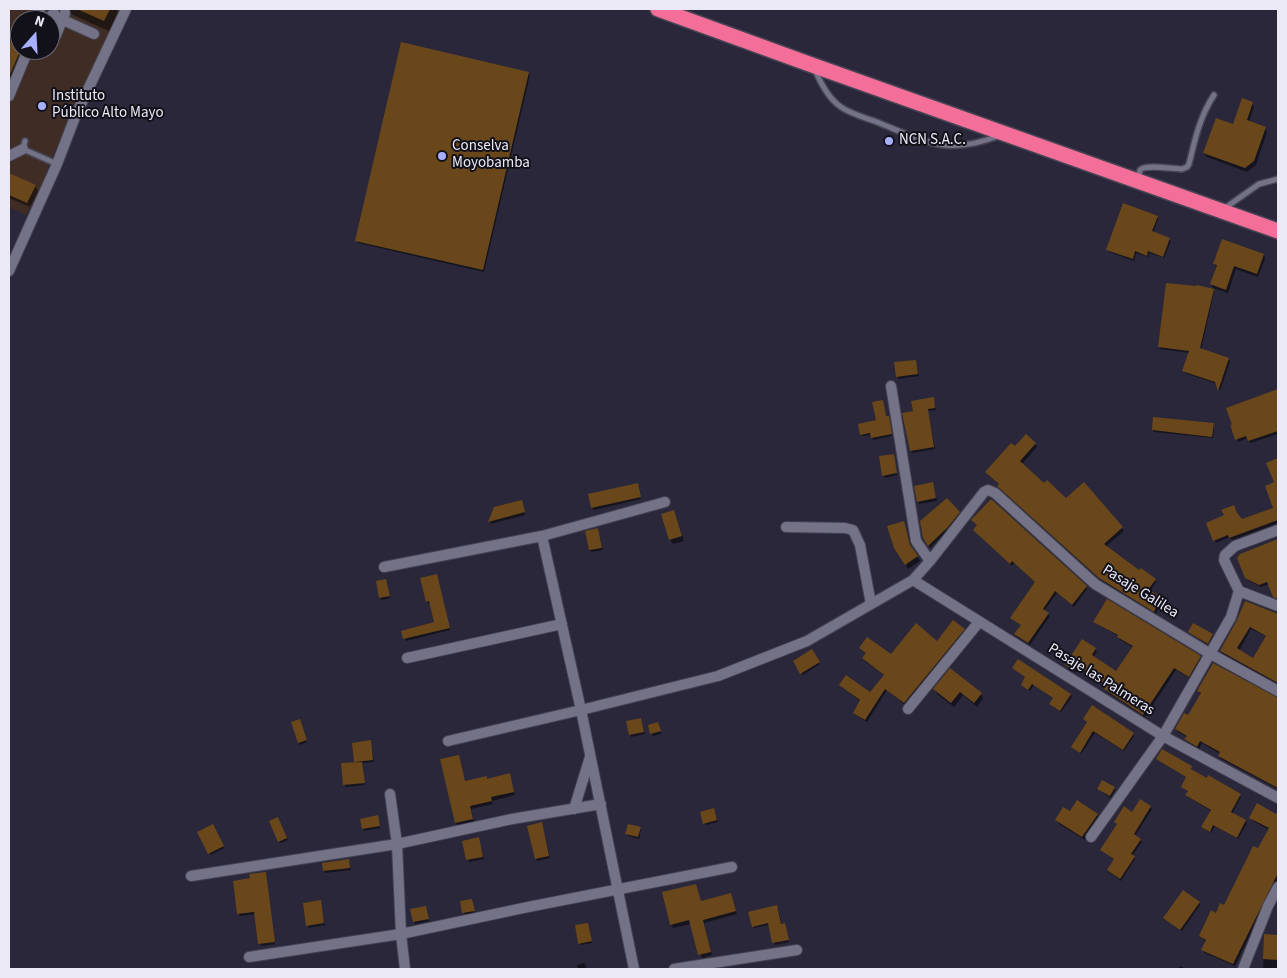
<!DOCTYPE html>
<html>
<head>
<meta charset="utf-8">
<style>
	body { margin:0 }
	#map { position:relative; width:1287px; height:978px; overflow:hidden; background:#292739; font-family:"Source Sans 3",sans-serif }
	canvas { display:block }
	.frame { position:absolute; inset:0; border:10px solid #eae9f5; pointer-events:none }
	.north { position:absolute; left:10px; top:10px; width:50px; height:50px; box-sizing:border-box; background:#121119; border:1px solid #686771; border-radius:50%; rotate:19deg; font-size:14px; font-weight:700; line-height:20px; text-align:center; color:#eae9f5 }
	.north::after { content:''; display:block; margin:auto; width:18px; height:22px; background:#a8b0fc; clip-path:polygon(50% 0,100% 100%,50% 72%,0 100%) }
</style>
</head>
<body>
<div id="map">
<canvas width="1287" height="978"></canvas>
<div class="frame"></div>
<div class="north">N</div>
</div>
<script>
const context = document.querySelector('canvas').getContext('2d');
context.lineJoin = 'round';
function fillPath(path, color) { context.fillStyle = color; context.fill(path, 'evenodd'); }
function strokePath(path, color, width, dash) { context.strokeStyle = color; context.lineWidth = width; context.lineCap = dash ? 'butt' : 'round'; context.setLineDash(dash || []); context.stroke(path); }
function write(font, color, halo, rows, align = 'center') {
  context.font = font + ' "Source Sans 3",sans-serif'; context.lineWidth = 4; context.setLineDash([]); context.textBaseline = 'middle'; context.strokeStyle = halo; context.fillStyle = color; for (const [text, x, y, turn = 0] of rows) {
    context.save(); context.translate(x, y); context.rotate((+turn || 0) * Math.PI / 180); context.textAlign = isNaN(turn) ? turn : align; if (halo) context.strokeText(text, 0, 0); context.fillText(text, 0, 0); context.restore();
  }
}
const education = new Path2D(`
	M9,9H120L50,162L41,187L26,215L9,207ZM20,20H50V50H20Z`);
const shadow = new Path2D(`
	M60,9H116L119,14L111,32Z
	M20,22V50H24L9,86V46H10Z
	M528,73L530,75L484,272L358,243L357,241Z
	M1252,103L1254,107L1249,122L1265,128L1267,132L1256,165L1247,172L1207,157L1204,153L1234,126Z
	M9,175L35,186L38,191L30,207L9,198Z
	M1157,217L1158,219L1153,233L1169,239L1171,241L1164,258L1149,253L1148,257L1136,253L1134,261L1109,252L1108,249Z
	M1264,255L1265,259L1258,277L1236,269L1228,293L1213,288L1211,284L1216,267L1214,263Z
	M1213,290L1214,292L1201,350L1228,359L1230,361L1220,391L1217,384L1185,373L1184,371L1190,353L1160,349L1159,346Z
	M916,361L919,376L899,379L897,376Z
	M1278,391V434L1250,443L1248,438L1238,442L1228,409Z
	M933,399L936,410L928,411L935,449L912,453L911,451L915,412Z
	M886,417L889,419L892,436L873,440L871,435L862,436L861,434Z
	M1154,418L1213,424L1214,426L1213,438L1154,432L1153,430Z
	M1035,444L1037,447L1022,464L1044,484L1066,499L1084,484L1124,531L1105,547L1140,572L1155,579L1156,582L1150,592L1160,597L1162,600L1156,614L1102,581L1000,489L999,487L1000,485L988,475L1015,448Z
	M894,457L897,475L885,478L883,475Z
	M1278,460V523L1232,540L1230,537L1216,543L1215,540L1237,515L1242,521L1275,509L1276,483L1268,464Z
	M933,485L937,501L919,504L915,487Z
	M638,486L641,499L594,510L592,508L589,495Z
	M522,504L525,515L491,524L490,522L495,508Z
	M674,511L684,541L673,544L670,539Z
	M959,513L960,515L949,529L930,548L924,538Z
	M903,522L912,549L920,561L908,569L895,547Z
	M598,529L603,550L592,552L590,550Z
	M974,530L1086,587L1087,589L1074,607L1057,593L1044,611L1050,616L1030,645L1017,637L1016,634L1022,626L1012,618L1036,582L1014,563L1012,566Z
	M1278,540V600L1274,596L1269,584L1261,587L1248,580L1241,555Z
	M437,578L450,630L406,641L403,632L436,623L431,603L429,604L427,602L422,579Z
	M387,582L390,598L382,600L380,598Z
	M1246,602L1278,615V684L1223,654L1221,651L1238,621ZM1251,629L1267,637L1254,660L1239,651Z
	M1095,622L1200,657L1202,660L1191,679L1176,670L1145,717L1107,692L1105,689L1107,687L1079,668L1076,673L1066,665L1095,649L1097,652L1093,657L1117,672L1134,648L1120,640L1118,636L1097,624Z
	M964,630L965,632L905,705L887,690L867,722L856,715L854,713L861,702L840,685L871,694L885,676L865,661L864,658L867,654L860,648L891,656L937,642Z
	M1190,632L1212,635L1214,638L1209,646Z
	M812,651L820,664L803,675L794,661Z
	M1013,668L1071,695L1072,697L1061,712L1052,706L1051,704L1054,699L1034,685L1030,691L1024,687L1022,685L1026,678Z
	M935,689L981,694L983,699L977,707L963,695L954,707L937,694Z
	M1198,691L1278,698V789L1221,759L1219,756L1220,754L1202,743L1199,749L1188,742L1186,739L1187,737L1178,732L1176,729L1189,717L1201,695Z
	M641,719L645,734L631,737L630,734Z
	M1084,719L1133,734L1134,736L1124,751L1095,733L1081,754L1073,747L1088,723Z
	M301,723L307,742L300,745L299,742Z
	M659,726L661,734L653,736L652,734Z
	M371,743L374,762L362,763L365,785L346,787L344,784L357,763L356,762Z
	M458,756L465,782L487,780L509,775L515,795L492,801L493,804L471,809L474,822L458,826L456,823Z
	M1157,759L1191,767L1192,771L1240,795L1241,797L1232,814L1247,823L1238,839L1215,826L1211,833L1204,829L1202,827L1211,811L1188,797L1187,795L1189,792L1182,787L1187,778Z
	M1114,788L1115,790L1111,798L1098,789Z
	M1141,801L1152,809L1135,836L1142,842L1132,856L1135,859L1121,881L1109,872L1108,870L1115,860L1101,850L1118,825L1115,822L1133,814Z
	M1257,805L1278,816V878L1235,966L1205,953L1203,950L1206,942L1200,936L1216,915L1225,907L1269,830L1253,821L1251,818Z
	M715,812L718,822L706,825L704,823Z
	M1097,814L1099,819L1085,840L1059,824L1056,820Z
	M377,817L380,828L364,831L363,829Z
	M277,818L288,840L280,843L270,821Z
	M212,825L224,848L211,855L198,832Z
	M542,826L550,858L537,861L536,859Z
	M640,828L641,830L639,839L628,836L626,833Z
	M479,841L484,859L469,862L463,842Z
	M348,860L351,870L325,873L324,871L323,864Z
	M266,875L275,944L261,946L256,914L240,916L239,914L234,882Z
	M696,885L701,902L732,898L737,914L704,923L712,955L702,958L691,924L673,928L671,924Z
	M320,902L325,925L309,928L307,925Z
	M461,902H472L475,913L465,915Z
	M1199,902L1200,905L1182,931L1166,920Z
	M427,909L429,921L415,924L414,922Z
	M778,909L782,925L785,927L789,942L775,945L769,925L754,928L753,926Z
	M589,927L592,943L581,945L580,943Z
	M1265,935L1278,936V969H1263Z
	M585,963L587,969H578L577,965Z
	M1180,966L1187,969H1178Z`);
const building = new Path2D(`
	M77,9H110L104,21Z
	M20,20V51L9,77V46Z
	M401,42L529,72L483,270L355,241Z
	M1242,98L1253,102L1247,120L1266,127L1254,161L1245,168L1203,153L1216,118L1233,124Z
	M9,173L36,185L27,203L9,195Z
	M1123,203L1158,216L1152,231L1170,238L1163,257L1148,251L1147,256L1135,251L1133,259L1106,250Z
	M1222,239L1264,254L1257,274L1234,266L1226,290L1210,284L1217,265L1213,264Z
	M1166,283L1196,286L1197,285L1214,289L1200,348L1229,358L1218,391L1215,382L1182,371L1189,351L1158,347Z
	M916,360L918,374L896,377L894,362Z
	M1278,389V431L1248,441L1246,436L1235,440L1230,424L1232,425L1226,408Z
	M934,397L935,408L928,409L934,447L910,451L902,413L913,411L911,401Z
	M883,400L886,416H889L892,434L871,438L870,433L860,435L858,424L876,420L872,402Z
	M1153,417L1214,423L1212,437L1152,430Z
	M1026,434L1036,443L1020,461L1044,483L1047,480L1066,498L1084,482L1123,527L1104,544L1139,570L1141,568L1156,579L1148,590L1161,596L1154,612L1099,578L997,486L999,484L985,472L1011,443L1015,446Z
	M894,454L897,473L882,476L879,456Z
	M1278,458V520L1229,538L1228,535L1213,541L1206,523L1224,515L1221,510L1234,505L1237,513L1242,519L1273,508L1265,486L1274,482L1266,463Z
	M933,482L936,498L917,502L914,486Z
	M638,483L641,497L591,508L588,494Z
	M947,498L960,512L948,527L928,546L923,538L920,521Z
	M991,499L1087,586L1072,605L1055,591L1043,609L1049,613L1028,643L1014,634L1021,625L1010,618L1035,582L1012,561L1010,564L973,530L977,525L971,520Z
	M522,500L525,512L488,522L494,507Z
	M674,510L682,536L669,540L661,514Z
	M904,521L910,545L918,556L905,565L894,548L887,526Z
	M598,528L602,548L589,550L585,531Z
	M1278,539V599L1273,597L1267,582L1259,585L1245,578L1237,558L1240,554Z
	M437,574L450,628L403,639L401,631L434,622L429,601L426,602L420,578Z
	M386,579L390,596L379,598L376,581Z
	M1107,599L1201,656L1189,677L1174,668L1143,715L1104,689L1106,685L1077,666L1074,671L1065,665L1082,639L1096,648L1092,655L1116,671L1133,646L1117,637L1118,635L1093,622Z
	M1245,601L1278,614V683L1220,651L1237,620ZM1250,627L1266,636L1253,658L1237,648Z
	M953,620L965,629L904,703L885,689L865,720L853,713L860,700L839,685L846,675L870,692L884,675L862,658L866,653L859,648L867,637L891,654L916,623L937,641Z
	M1193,623L1213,634L1208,644L1188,632Z
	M812,649L820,662L800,674L793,661Z
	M1018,659L1071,694L1060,711L1049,704L1053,698L1032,684L1028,690L1021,685L1025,677L1012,668Z
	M1213,663L1278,698V788L1218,756L1220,752L1200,741L1197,747L1184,739L1187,736L1175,729L1184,713L1188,715L1201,693L1197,691Z
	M950,668L982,693L974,703L960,692L951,703L933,689Z
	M1092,705L1134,733L1123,750L1093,731L1080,753L1071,747L1087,722L1083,719Z
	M641,718L644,732L629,735L626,721Z
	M300,719L307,740L298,743L291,722Z
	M658,722L661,731L650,734L648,725Z
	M371,740L373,760L354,762L352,743Z
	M1162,749L1192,766L1191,769L1207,778L1208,775L1241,794L1231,812L1246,820L1237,838L1213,825L1210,832L1201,827L1211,810L1185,795L1188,791L1181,787L1186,777L1156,759Z
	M459,755L465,781L487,776V779L510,773L514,792L491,797L492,801L470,806L473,819L455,823L440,759Z
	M362,762L365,783L343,785L341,763Z
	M1102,780L1115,787L1110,796L1097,789Z
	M1140,799L1151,806L1134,834L1141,839L1131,854L1135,856L1132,861L1120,879L1107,870L1114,859L1100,850L1117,824L1114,822L1124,806L1132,812Z
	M1077,800L1098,814L1082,837L1055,820L1063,807L1070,811Z
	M1257,803L1276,814L1278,810V873L1233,964L1201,950L1206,940L1199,936L1211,910L1216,913L1220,903L1224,905L1253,846L1258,848L1269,828L1249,818Z
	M714,808L717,820L703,824L700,812Z
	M378,815L380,826L362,829L360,819Z
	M278,817L287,838L278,842L269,821Z
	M542,822L549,856L535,859L527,826Z
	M213,824L224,846L208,854L197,832Z
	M628,824L641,827L638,837L625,834Z
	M479,837L483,857L466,860L462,841Z
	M349,859L350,868L323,871L322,863Z
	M266,872L275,942L258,944L254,912L237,914L233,881L250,878L249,874Z
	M696,884L701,901L731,893L736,911L703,920L711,952L698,955L689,920L670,925L662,892Z
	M1183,890L1200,902L1180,930L1163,918Z
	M472,899L475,911L462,913L460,901Z
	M321,900L324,923L306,926L303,903Z
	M777,905L781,924L785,923L789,940L772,943L768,923L752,927L748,912Z
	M426,906L429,919L413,922L410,909Z
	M588,923L592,941L578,944L575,925Z
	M1264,934L1278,935V960L1263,959Z`);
const lane = new Path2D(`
	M815,70C821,84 829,99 841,107C851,114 866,118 877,122C924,141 947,156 998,136
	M25,141L23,149L57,164
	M1138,178C1138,177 1140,171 1140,170C1145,164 1174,169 1182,169L1187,167L1189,164C1195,139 1200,116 1214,95
	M1225,208L1259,184L1278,179`);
const street = new Path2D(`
	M40,9L39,12L41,16L48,19L54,13
	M52,15L94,34
	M56,35L65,13
	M9,96L28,50
	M9,156L23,149
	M9,271L57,164L75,117L126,9
	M891,386L916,541L930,561
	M786,527L845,528L853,530L860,545L871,604
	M384,567L542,536L665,502
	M913,580L1163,736L1278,798
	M1239,591L1278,606
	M407,658L562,624
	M908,709L979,622
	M448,741L581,710L542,536
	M390,794L397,844L401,934L405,969
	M574,809L590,757
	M1091,837L1163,736L1231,617L1239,591L1224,560L1225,555L1235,546L1278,530
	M191,876L397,844L512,819L601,804
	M249,957L401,934L528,907L732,867
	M634,969L581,710L718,676L807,641L913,580L930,561L984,492L988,490L995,493L1095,584L1209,653L1278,691
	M674,969L797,950
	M1243,969L1268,906L1278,887`);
const highway = new Path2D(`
	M658,9L812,65L1278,231`);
const markers = [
	[42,106,5,"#a8b0fc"],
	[889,141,5,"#a8b0fc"],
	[442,156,5,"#a8b0fc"]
];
const poiNames = [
	["Instituto",52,97],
	["Público Alto Mayo",52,114],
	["NCN S.A.C.",899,141],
	["Conselva",452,147],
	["Moyobamba",452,164]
];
const streetNames = [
	["Pasaje Galilea",1140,592,32],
	["Pasaje las Palmeras",1101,680,32]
];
fillPath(education, '#3f2c25');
fillPath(shadow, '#0007');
fillPath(building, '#6a471b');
strokePath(lane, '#464453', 8);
strokePath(street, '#464453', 12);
strokePath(highway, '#464453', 18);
strokePath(lane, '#747287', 5);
strokePath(street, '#747287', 10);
strokePath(highway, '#f36e99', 15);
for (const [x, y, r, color] of markers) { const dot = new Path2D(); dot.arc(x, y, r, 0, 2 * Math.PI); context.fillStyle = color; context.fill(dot); strokePath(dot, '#121119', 2); }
write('15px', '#eae9f5', '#121119', poiNames, 'left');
write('15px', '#eae9f5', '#121119', streetNames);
</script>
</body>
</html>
